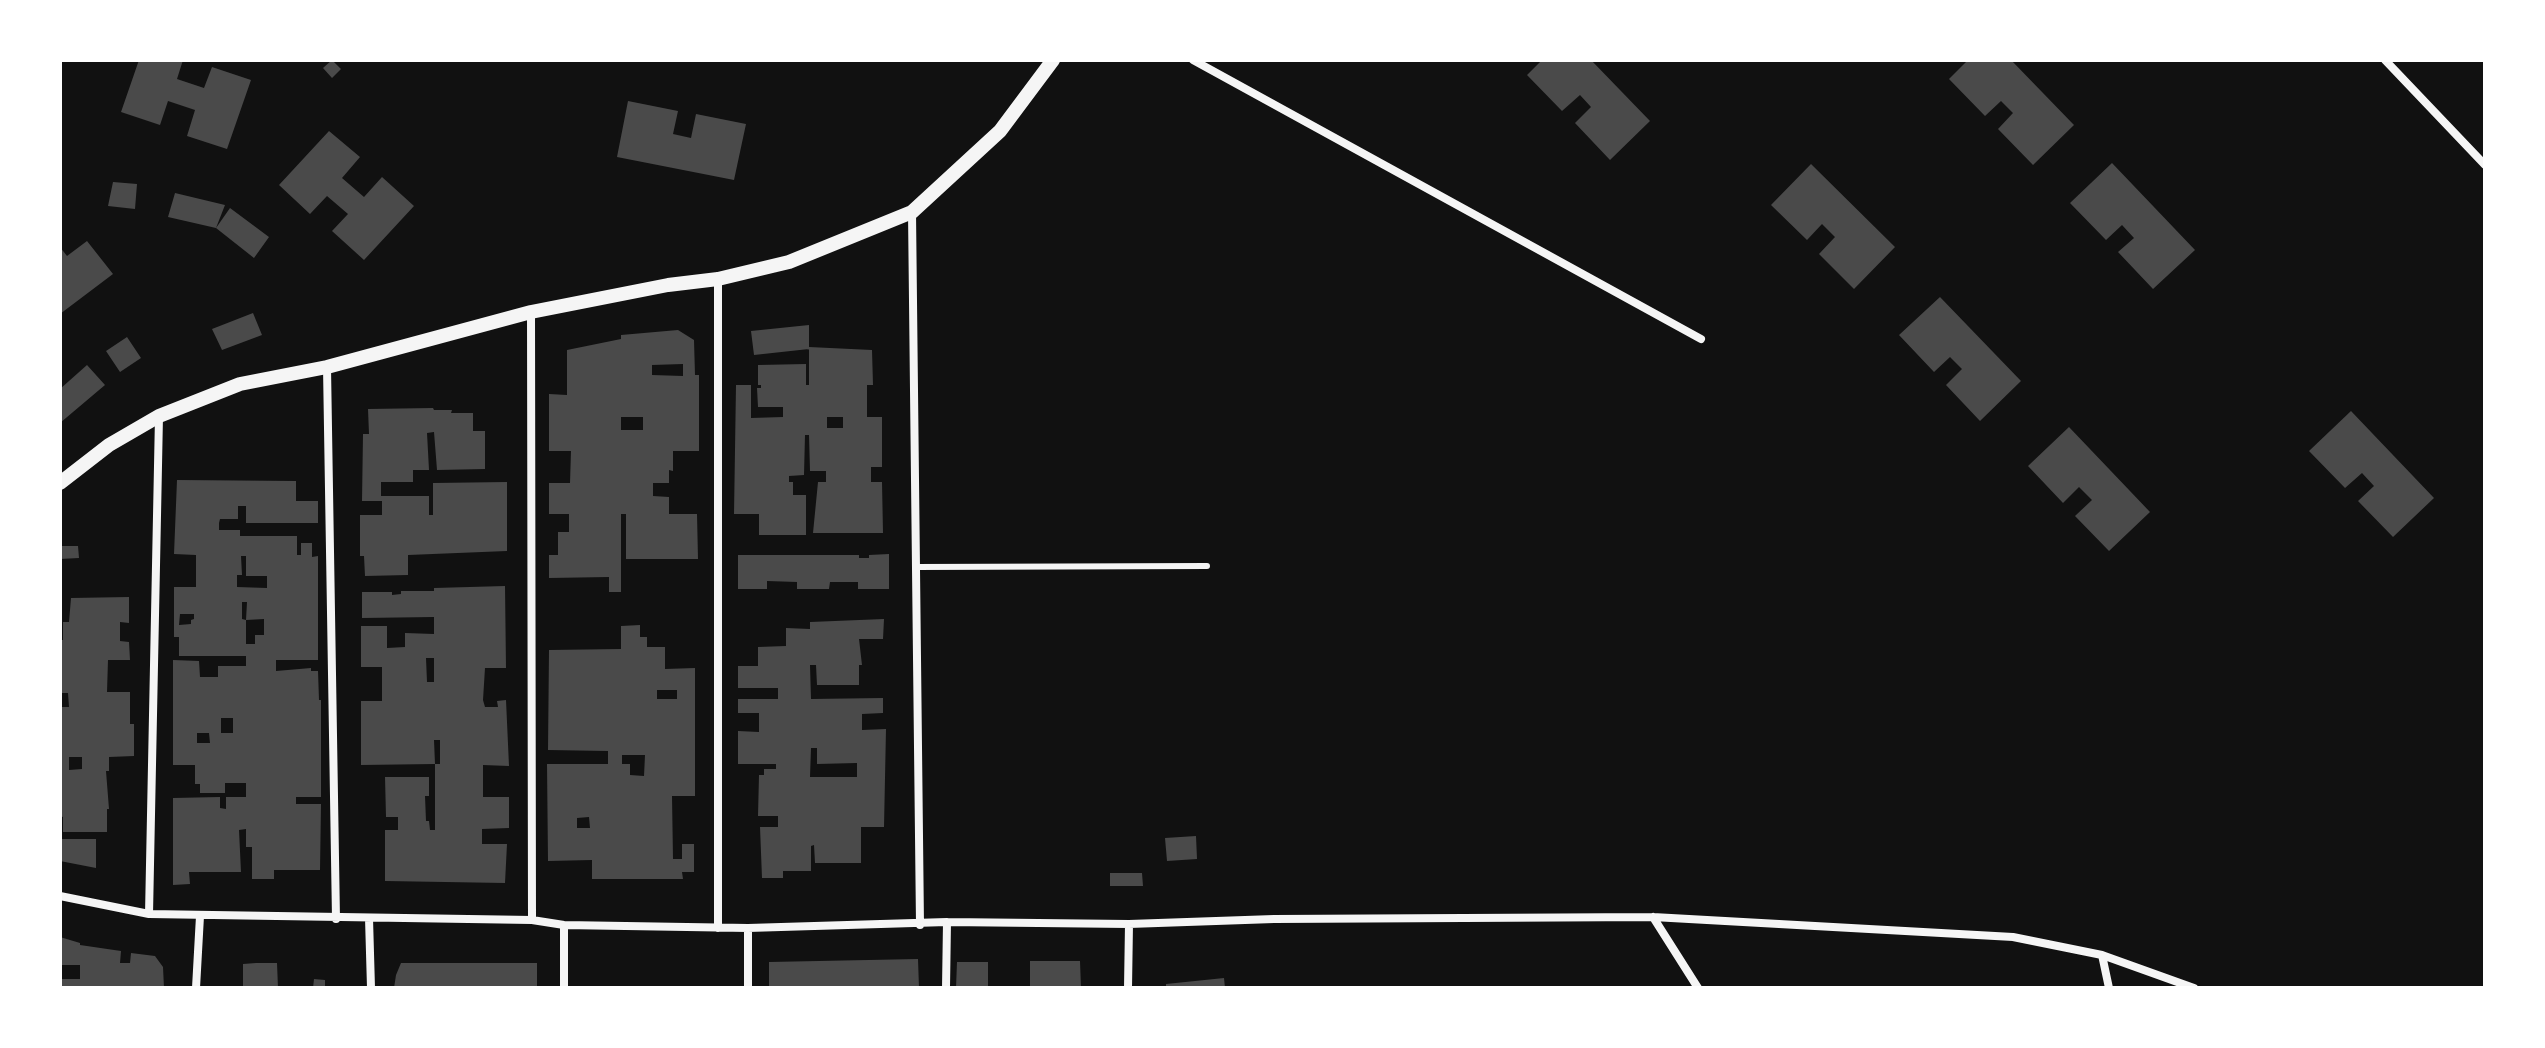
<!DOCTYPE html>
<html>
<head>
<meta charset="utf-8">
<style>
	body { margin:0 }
	#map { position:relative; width:2545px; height:1048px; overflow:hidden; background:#111; font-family:Quicksand,sans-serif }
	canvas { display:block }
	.frame { position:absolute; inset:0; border:62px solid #fff; pointer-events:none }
</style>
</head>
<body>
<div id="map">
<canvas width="2545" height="1048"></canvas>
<div class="frame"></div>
</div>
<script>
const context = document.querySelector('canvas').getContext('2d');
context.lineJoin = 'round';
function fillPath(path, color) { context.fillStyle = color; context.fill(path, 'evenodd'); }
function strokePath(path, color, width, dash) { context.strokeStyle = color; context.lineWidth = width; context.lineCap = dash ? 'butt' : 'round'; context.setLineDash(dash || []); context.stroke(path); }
const building = new Path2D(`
	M139,60H183L177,79L204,88L212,67L251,80L227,149L187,136L195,110L168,101L160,125L121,112Z
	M332,60L341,69L332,78L323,68Z
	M1542,60H1591L1650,121L1610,160L1575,123L1591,107L1580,95L1562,111L1527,75Z
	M1968,60H2011L2074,125L2033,165L1998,129L2013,113L2001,101L1985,116L1949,79Z
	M628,101L678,111L673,134L691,138L696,114L746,124L734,180L617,157Z
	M329,131L360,157L342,178L364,197L382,177L414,206L364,260L332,231L348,214L327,196L310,214L279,185Z
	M2112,163L2195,250L2153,289L2118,252L2134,238L2122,225L2106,240L2070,203Z
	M1811,164L1895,247L1854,289L1819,254L1835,237L1822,224L1807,240L1771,205Z
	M113,182L137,184L135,209L108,206Z
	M175,193L225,205L216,228L168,217Z
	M230,208L269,237L254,258L216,228Z
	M87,241L113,274L60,314V247L67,256Z
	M1940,297L2021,381L1980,421L1946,385L1962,369L1950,357L1934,372L1899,335Z
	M253,313L262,335L222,350L212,329Z
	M809,325V349L754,355L751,331Z
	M678,330L694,340L695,375H699V451H673V471L669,470V483H653V496L669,497V514H697L698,559H626V514H621V592H609V577L549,578V555H558V532H569V514H549V483H570L571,451H549V394L567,395V350L621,339V335ZM683,364V376L652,375V365ZM621,417H643V430H621Z
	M127,337L141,358L120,372L106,351Z
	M809,347L872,350L873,385H867V417H882V467H871V482H882L883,533H813L818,482H826V471H810L809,435H805L804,475L789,476V482H793V495H806V535H759V514H734L736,385H751V418L783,417V407H758L757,388H761V385H758V365L806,364V385H809ZM827,417H843V428H827Z
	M87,365L105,385L60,423V389Z
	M433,408L434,410H452L451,413H473V431H485V469L437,470L434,432L427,433L429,470H413V482H381V496H429V515H433V483L507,482V551L408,555V575L365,576L364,556H360V515H382V501H362L363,434H369L368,409Z
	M2351,411L2434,498L2393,537L2358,501L2374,486L2362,473L2345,488L2309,451Z
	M2069,427L2150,512L2109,551L2075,516L2092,500L2079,487L2063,503L2028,466Z
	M177,480L296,481V501H318V523H246V506H238V519H220L219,523V530H240V536H297V555H301V543H312V557L318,556V660H276V671L311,668V671H318L319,700H321V797H296V804H321L320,870H274V879H252V847H246V829L239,830L241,872H189L190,884L173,885V798L220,797V808L226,809V797H246V783H225V793H200V784H195V765H173V660L199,661L200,677H218V666H246V656H179V637H174V587H196V555L174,554ZM241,556H246V576H267V588L237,587V575H242ZM242,602H247L246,620L264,619V635H255V644H246V620L242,619ZM180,614H194V619L191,620V624L179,625ZM221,718H233V733H221ZM197,733H209L210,743H197Z
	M60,546H78L79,558L60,559Z
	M889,554V589H858V582H830L829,589H797V582L767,581V589H738V555H859V558H869V555Z
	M505,586L506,668H485L483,700L485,707H498L497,701L506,700L509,766L483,765V797H509V828L482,829V844H507L505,883L385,881V830H398V817H386L385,777H429V796H425L426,821H429L430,830H435V764H440V740H434L435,764L361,765V701H382V667H361V626H387V648L405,647V633L434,634V617L362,618V592H392V595L401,594V591H434V588ZM426,658H434V682H427Z
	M129,597V623L120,622V641L129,642L130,660H108L107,692H130V724H134V756L109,757V771H106L109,809H107V832H63V817L60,816V707H69L68,693H60V640H63V622H69L71,598ZM69,757H82V769L69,770Z
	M884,619L883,639H859L862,665H859V685H817L816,665H810L811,699L883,698V713L862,714V730L886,729L884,827H861V863H815L814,845L811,846V871H783V878H762L760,827H778V816H758L759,775H764V769H776V764H738V731L759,732V713H738V699H778V688H738V666H758V647L786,646V628L810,629V622ZM811,748H817V764L857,763V777H810Z
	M640,625V637H647V647H665V669L695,668V796H672L673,859H682V844H694V872H682L683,879H592V860L548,861L547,764H608V751L548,750L549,650L621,649V626ZM657,690H677V699H657ZM622,755H645L644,776L630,775V764H622ZM589,817L590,828H577V818Z
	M1196,836L1197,859L1167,861L1165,838Z
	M60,839H96V868L60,861Z
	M1110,873H1142L1143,886H1110Z
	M60,937L80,943V945L121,951L120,963H130L131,953L155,956L163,967L164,988H60V979H80V965H60Z
	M918,959L919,988H769V962Z
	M1030,961H1080L1081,988H1030Z
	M957,962H988V988H956Z
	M256,963H277L278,988H243V964Z
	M401,963H537V988H394L396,975Z
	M1224,978L1225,988H1166V984Z
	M314,979L325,980V988H313Z`);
const service = new Path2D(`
	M916,567L1207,566`);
const minor = new Path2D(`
	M1193,60L1701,339
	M2385,60L2485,165
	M912,212L920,925
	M718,279V928
	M531,312L532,920
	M327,367L336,919
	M60,896L149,914L532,920L564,925L748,928L947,922L1129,924L1274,919L1653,917L2013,937L2102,955L2194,988
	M149,914L159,416
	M1653,917L1698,988
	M369,918L371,988
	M2102,955L2109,988
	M196,988L200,916
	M564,988V925
	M748,988V928
	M946,988L947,922
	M1128,988L1129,924`);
const tertiary = new Path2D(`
	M60,483L109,445L159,416L240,384L327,367L531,312L668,285L718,279L789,262L912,212L1000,131L1053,60`);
fillPath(building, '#4a4a4a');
strokePath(service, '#f5f5f5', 6);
strokePath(minor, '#f5f5f5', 8);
strokePath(tertiary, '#f5f5f5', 14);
</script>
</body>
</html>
